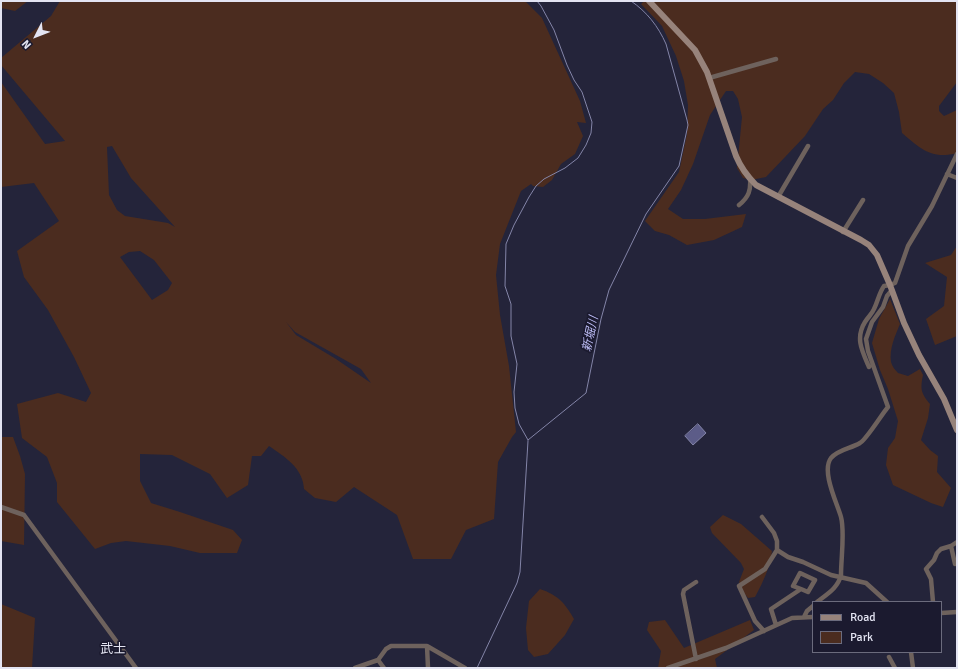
<!DOCTYPE html>
<html>
<head>
<meta charset="utf-8">
<style>
	body { margin:0 }
	#map { position:relative; width:958px; height:669px; overflow:hidden; background:#24243a; font-family:Signika,sans-serif }
	canvas { display:block }
	.frame { position:absolute; inset:0; border:2px solid #e3e4f2; pointer-events:none }
	.legend { position:absolute; left:812px; top:601px; width:130px; height:52px; box-sizing:border-box; background:#1b1a2f; border:1px solid #6b6b7d; margin:0; padding:5px 7px; list-style:none; font-size:12px; color:#e3e4f2 }
	.legend li { display:flex; align-items:center; gap:8px; height:20px }
	.legend b { width:20px; border:1px solid #6b6b7d }
	.north { position:absolute; left:16px; top:16px; width:40px; height:40px; -webkit-text-stroke:3px #1b1a2f; paint-order:stroke; rotate:228deg; font-size:11px; font-weight:700; line-height:16px; text-align:center; color:#e3e4f2 }
	.north::after { content:''; display:block; margin:auto; width:14px; height:18px; background:#e3e4f2; clip-path:polygon(50% 0,100% 100%,50% 72%,0 100%) }
</style>
</head>
<body>
<div id="map">
<canvas width="958" height="669"></canvas>
<div class="frame"></div>
<ul class="legend">
<li><b style="height:5px;background:#97837b"></b>Road</li>
<li><b style="height:11px;background:#4b2c1f"></b>Park</li>
</ul>
<div class="north">N</div>
</div>
<script>
const context = document.querySelector('canvas').getContext('2d');
context.lineJoin = 'round';
function fillPath(path, color) { context.fillStyle = color; context.fill(path, 'evenodd'); }
function strokePath(path, color, width, dash) { context.strokeStyle = color; context.lineWidth = width; context.lineCap = dash ? 'butt' : 'round'; context.setLineDash(dash || []); context.stroke(path); }
function write(font, color, halo, rows, align = 'center') {
  context.font = font + ' Signika,"Noto Sans JP",sans-serif'; context.lineWidth = 3.5; context.setLineDash([]); context.textBaseline = 'middle'; context.strokeStyle = halo; context.fillStyle = color; for (const [text, x, y, turn = 0] of rows) {
    context.save(); context.translate(x, y); context.rotate((+turn || 0) * Math.PI / 180); context.textAlign = isNaN(turn) ? turn : align; if (halo) context.strokeText(text, 0, 0); context.fillText(text, 0, 0); context.restore();
  }
}
const green = new Path2D(`
	M1,1H28L15,11L1,8Z
	M60,1H525L542,18L580,101L586,123L577,122L583,136L575,154L561,164L552,180L543,187L533,186L531,184L521,191L500,244L496,275L500,315L509,366L516,432L512,437L498,462L494,519L466,530L451,559H413L397,515L354,487L336,502L315,498L304,489C303,468 285,457 269,446L261,456H252L248,485L227,498L210,474L172,455L140,454V481L151,503L180,512L233,530L242,540L237,553H200L170,546L126,541L111,543L95,549L57,502V483L47,457L22,438L17,404L58,393L86,402L91,393L74,357L48,310L24,277L17,251L59,221L34,183L1,187V82L45,144L65,141L1,65V58L51,16ZM112,146L131,178L175,227L168,223L125,216L117,210L109,195L107,147ZM140,251L154,260L172,283L168,290L152,300L120,257L129,252ZM286,322L295,332L361,369L371,383L336,359L296,335Z
	M644,1H957V82L939,106V111L944,116L957,110V153C931,160 920,148 902,133L899,112L894,93L883,83L869,74L855,72L844,83L833,100L823,109L805,136L766,177L751,180L743,178L737,168L742,117L738,99L733,91H726L710,115L693,164L681,190L668,209L683,219H705L746,214L742,227L714,240L687,245L669,235L655,231L645,221L679,172L687,134L688,105L684,81L676,56L662,26L641,4Z
	M957,246V336L935,345L926,319L944,306L947,277L925,263L951,255Z
	M890,299L900,324C895,336 889,349 891,362C892,366 895,370 898,373L908,376L920,369L923,375C920,389 921,393 930,404L928,418L921,440L930,450L938,456L937,472L951,488L943,507L931,503L893,485L886,465L888,448L895,438L898,421L888,389L880,370L872,343L879,319Z
	M1,437H13L20,456L25,474L24,545L1,541Z
	M723,515L741,524L772,551C770,568 763,582 755,597L748,598L744,593L739,582L744,569L741,563L712,533L710,527Z
	M540,589C558,595 565,603 574,619L565,635L548,654L534,657L528,650L526,628L529,601Z
	M1,604L35,618L32,668H1Z
	M665,620L684,648L750,620L754,630L715,659L717,668H658L661,651L647,630L649,622Z`);
const water = new Path2D(`
	M698,424L706,433L693,445L685,436Z`);
const stream = new Path2D(`
	M528,440L586,393L601,319L609,290L646,214L679,166L688,125L687,120L666,44C658,26 647,12 631,1
	M528,440L519,424L515,408L514,392L517,364L511,336V304L505,286L506,244L514,225L529,197L536,186L544,179L565,168L578,158L586,145L591,133L592,122L582,92L574,80L567,65L554,30L541,6L537,1
	M477,668L517,583L520,572L528,441`);
const street = new Path2D(`
	M709,78L776,59
	M947,174L957,178
	M778,197L808,146
	M739,205C749,197 751,190 750,178
	M843,232L863,200
	M869,367C862,351 855,338 865,322C868,317 872,314 874,309C878,301 879,293 884,286L890,285L895,283L908,246L932,206L957,154
	M1,507L24,515L136,668
	M762,517L774,533L777,541V550L765,569L739,586L755,621L764,631
	M951,546L955,564
	M777,550L788,557L803,562L831,575L866,583L887,602
	M696,582L684,590L683,594L696,659
	M817,602C827,594 838,588 841,575C841,558 845,532 841,517C837,503 821,471 831,458C839,449 850,449 860,443C866,440 882,414 888,407L868,351L866,339L872,322L883,307L887,296L892,290
	M933,602L931,579L926,569L934,560L937,553L941,549L951,546L957,542
	M941,613L957,612
	M804,617L807,611L813,606
	M776,625L771,609L801,589L808,592L815,580L800,573L793,586L801,589
	M427,646L428,668
	M911,652L913,668
	M889,657L895,668
	M378,660L384,668
	M355,668L378,660L386,649L391,646H427L465,668
	M668,668L726,648L792,618L813,617`);
const secondary = new Path2D(`
	M649,1L695,50L707,72L736,156C741,168 747,176 756,185L861,240L869,245L877,255L890,285L904,323L919,355L944,399L957,430`);
const waterNames = [
	["新堀川",591,334,-78]
];
const quarterNames = [
	["武士",113,650]
];
fillPath(green, '#4b2c1f');
fillPath(water, '#5c5c88');
strokePath(water, '#8485a8', 1);
strokePath(stream, '#8485a8', 1);
strokePath(street, '#6e625d', 4.5);
strokePath(secondary, '#97837b', 6);
write('italic 12px', '#bfbff8', '#1b1a2f', waterNames);
write('13px', '#e3e4f2', '#1b1a2f', quarterNames);
</script>
</body>
</html>
